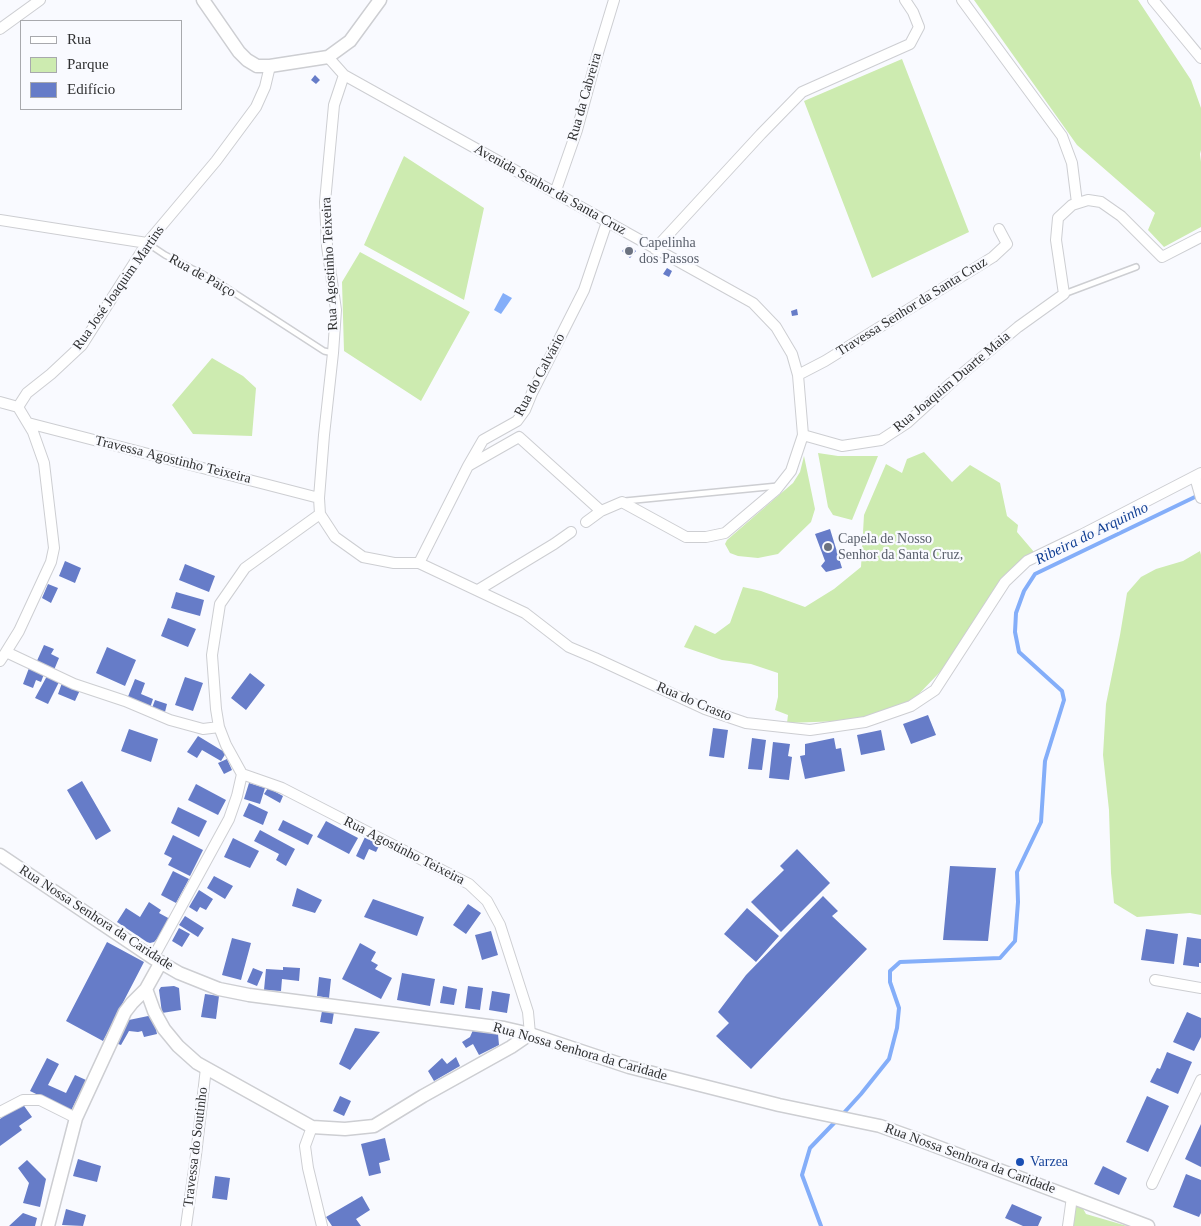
<!DOCTYPE html>
<html>
<head>
<meta charset="utf-8">
<style>
	body { margin:0 }
	#map { position:relative; width:1201px; height:1226px; overflow:hidden; background:#f9faff; font-family:Georgia,serif }
	canvas { display:block }
	.legend { position:absolute; left:20px; top:20px; width:162px; height:90px; box-sizing:border-box; background:#f9faff; border:1px solid #a8a9ad; margin:0; padding:6px 9px; list-style:none; font-size:15px; color:#2f3031 }
	.legend li { display:flex; align-items:center; gap:10px; height:25px }
	.legend b { width:25px; border:1px solid #a8a9ad }
</style>
</head>
<body>
<div id="map">
<canvas width="1201" height="1226"></canvas>
<ul class="legend">
<li><b style="height:6px;background:#fff"></b>Rua</li>
<li><b style="height:14px;background:#cdebb0"></b>Parque</li>
<li><b style="height:14px;background:#667cc8"></b>Edifício</li>
</ul>
</div>
<script>
const context = document.querySelector('canvas').getContext('2d');
context.lineJoin = 'round';
function fillPath(path, color) { context.fillStyle = color; context.fill(path, 'evenodd'); }
function strokePath(path, color, width, dash) { context.strokeStyle = color; context.lineWidth = width; context.lineCap = dash ? 'butt' : 'round'; context.setLineDash(dash || []); context.stroke(path); }
function write(font, color, halo, rows, align = 'center') {
  context.font = font + ' Georgia,serif'; context.lineWidth = 4.5; context.setLineDash([]); context.textBaseline = 'middle'; context.strokeStyle = halo; context.fillStyle = color; for (const [text, x, y, turn = 0] of rows) {
    context.save(); context.translate(x, y); context.rotate((+turn || 0) * Math.PI / 180); context.textAlign = isNaN(turn) ? turn : align; if (halo) context.strokeText(text, 0, 0); context.fillText(text, 0, 0); context.restore();
  }
}
const green = new Path2D(`
	M974,0H1138L1191,80L1201,108V150L1200,154L1201,162V227L1164,247L1148,230L1155,213L1077,145Z
	M902,59L969,232L872,278L804,101Z
	M404,156L484,208L464,300L364,245Z
	M360,252L470,312L421,401L344,351L342,282Z
	M212,358L243,376L256,388L252,436L193,434L172,405Z
	M924,452L952,482L970,465L1000,483L1007,516L1018,525L1017,532L1034,552L1003,579L940,672L914,699L869,720L787,723L788,715L775,710L778,697V673L751,664L722,660L684,647L695,625L715,634L730,623L743,587L761,591L805,607L834,589L861,567L864,515L886,464L902,473L907,459Z
	M818,453L838,456H878L852,520L833,515L828,507Z
	M804,456L815,509L811,522L778,554L758,558L738,556L730,553L725,544L727,540L793,483L800,472Z
	M1200,551L1201,555V915L1190,913L1137,917L1114,903L1111,873L1109,810L1103,755L1106,704L1120,635L1127,593L1141,577L1156,569L1183,561Z
	M1077,1198L1086,1214L1127,1226H1070Z`);
const water = new Path2D(`
	M503,293L512,298L501,314L494,310Z`);
const stream = new Path2D(`
	M841,1116L861,1094L889,1059L897,1028L899,1008L890,982V971L900,962L1000,958L1015,941L1018,902L1017,872L1041,822L1045,761L1064,700L1062,691L1019,652L1015,632L1016,613L1024,591L1035,574L1199,495
	M821,1226L802,1175L810,1148L836,1121`);
const building = new Path2D(`
	M315,75L320,80L316,84L311,80Z
	M628,245L636,251L630,258L622,251Z
	M667,268L672,271L669,277L663,274Z
	M797,309L798,315L792,316L791,311Z
	M830,529L842,568L826,572L821,566L825,561L815,534Z
	M65,561L81,568L75,583L59,576Z
	M185,564L215,576L209,592L179,580Z
	M48,584L58,588L51,603L42,598Z
	M176,592L204,600L200,616L171,608Z
	M168,618L196,629L188,647L161,636Z
	M44,645L54,649L51,654L59,658L54,670L36,663Z
	M107,647L136,660L125,686L96,673Z
	M29,668L44,674L41,682L36,680L33,688L23,684Z
	M250,673L265,685L246,710L231,698Z
	M47,676L59,682L48,704L35,698Z
	M185,677L203,683L193,711L175,705Z
	M135,679L145,683L141,694L153,699L150,708L127,699Z
	M62,683L80,690L75,701L58,694Z
	M155,700L167,704L165,712L152,708Z
	M928,715L936,735L911,744L903,724Z
	M713,728L728,730L724,758L709,756Z
	M129,729L158,739L151,762L121,751Z
	M881,730L885,750L861,755L857,735Z
	M198,736L226,753L221,761L202,750L197,758L187,752Z
	M752,738L766,740L762,770L748,769Z
	M834,738L836,749L841,748L845,771L805,779L800,756L805,755V744Z
	M773,742L790,744L788,756L792,757L789,780L769,778Z
	M227,759L232,770L224,774L218,763Z
	M82,781L111,831L96,840L67,790Z
	M249,783L265,788L260,804L244,799Z
	M196,784L226,800L218,815L188,800Z
	M268,788L283,796L280,803L264,794Z
	M249,803L268,812L263,825L243,816Z
	M178,807L207,821L199,837L171,823Z
	M283,820L313,835L308,845L278,830Z
	M326,821L358,838L349,854L317,837Z
	M260,830L295,849L286,866L276,860L279,854L254,841Z
	M173,835L203,850L190,876L168,865L172,858L164,854Z
	M365,837L380,844L376,852L369,849L364,860L356,856Z
	M233,838L259,851L250,868L224,857Z
	M797,849L830,883L781,932L751,902L784,870L780,866Z
	M950,866L996,868L988,941L943,940Z
	M173,871L189,879L176,903L161,895Z
	M214,876L233,886L225,899L207,888Z
	M297,888L322,900L315,913L292,906Z
	M199,890L213,899L206,910L200,907L197,912L189,907Z
	M823,896L838,911L832,916L867,949L751,1069L716,1036L729,1023L718,1012L746,975Z
	M373,899L424,917L417,936L364,917Z
	M149,902L161,910L159,913L170,919L157,939L154,942L150,943L147,942L117,922L126,908L140,917Z
	M468,904L481,913L466,934L453,925Z
	M747,908L779,936L756,962L724,934Z
	M185,916L204,928L198,937L179,925Z
	M179,928L190,934L182,947L172,941Z
	M1146,929L1178,934L1174,964L1141,960Z
	M491,931L498,955L482,960L475,935Z
	M1187,937L1201,939V963H1199V967L1183,965Z
	M232,938L251,943L241,980L222,975Z
	M107,942L144,962L103,1041L66,1021Z
	M360,943L376,952L371,961L378,965L375,969L392,978L381,999L342,979Z
	M283,967L300,968L299,981L282,979L281,991L264,990L266,969L283,970Z
	M253,968L263,972L257,986L247,982Z
	M402,973L435,979L430,1006L397,1000Z
	M319,977L331,979L329,998L317,996Z
	M174,986L179,988L181,1010L162,1013L159,990L161,987Z
	M443,986L457,989L454,1005L440,1003Z
	M468,986L483,988L480,1010L465,1008Z
	M492,991L510,994L507,1013L489,1010Z
	M205,994L219,996L216,1019L201,1017Z
	M322,1011L334,1012L332,1024L320,1022Z
	M1187,1012L1201,1018V1037L1194,1051L1173,1042Z
	M153,1015L157,1034L144,1037L142,1031L138,1032L129,1031L121,1045L115,1043L124,1021Z
	M355,1028L380,1032L350,1070L339,1064Z
	M473,1030L498,1034L499,1045L479,1055L473,1044L466,1048L462,1042L470,1037Z
	M1167,1052L1192,1062L1178,1094L1150,1082L1157,1068L1160,1069Z
	M456,1057L460,1066L434,1081L428,1071L442,1058L447,1064Z
	M47,1058L59,1064L48,1085L66,1093L75,1075L86,1080L72,1109L69,1110L30,1091Z
	M340,1096L351,1101L344,1116L333,1111Z
	M1147,1096L1169,1106L1148,1152L1126,1142Z
	M22,1103L32,1117L19,1126L22,1130L0,1146V1119Z
	M1201,1124V1167L1185,1159Z
	M385,1138L390,1160L379,1163L381,1173L369,1176L361,1144Z
	M78,1159L101,1166L97,1182L73,1176Z
	M27,1160L46,1179L40,1207L23,1203L29,1183L18,1168Z
	M1103,1166L1127,1178L1119,1195L1094,1184Z
	M1186,1174L1201,1180V1213L1199,1217L1173,1207Z
	M215,1176L230,1178L227,1200L212,1198Z
	M362,1196L370,1210L356,1219L361,1226H332L326,1217Z
	M1012,1204L1042,1217L1038,1226H1023L1005,1218Z
	M66,1209L86,1215L83,1226L62,1225Z
	M23,1213L37,1218L35,1226H9Z`);
const service = new Path2D(`
	M147,243L165,255L216,281L324,351L333,353
	M1064,294L1136,267
	M625,501L778,486`);
const minor = new Path2D(`
	M962,0L1062,136L1072,163L1077,203
	M1153,0L1201,58
	M0,29L40,0
	M328,57L344,75L753,303L776,327L792,354L798,375L803,435L791,471L776,490L725,533L706,537H686L622,502L601,511L586,522
	M344,75L334,105L325,202L327,246L336,310L333,353L324,435L319,498L320,514L335,537L363,557L394,563H419L525,613L569,647L595,658L705,709L746,723L810,730L865,722L911,706L935,690L1005,582L1027,561L1081,535L1201,473
	M555,193L577,130L597,56L614,0
	M0,220L147,243
	M655,249L761,134L802,92L910,44L919,27L913,12L905,0
	M798,375L825,361L993,257L1007,244L999,229
	M0,402L18,407
	M18,407L27,393L51,374L82,345L147,243L216,161L256,107L265,87L270,66
	M28,423L319,498
	M803,435L842,446L881,440L907,423L951,383L1018,327L1064,294L1056,240L1058,218L1072,205L1088,200L1101,202L1121,216L1162,257L1201,237
	M468,466L519,437L601,511
	M1195,477L1201,498
	M419,563L468,466L483,440L517,421L525,410L532,393L584,290L607,222
	M478,590L554,544L571,532
	M6,652L19,631L51,562L54,548L44,463L33,432L18,407
	M0,661L6,652L74,684L125,701L170,720L203,729L219,727
	M242,774L282,788L469,884L487,901L500,925L528,1012L530,1034
	M153,958L229,819L237,796L242,774L226,745L219,727L216,709L212,655L220,604L245,568L320,514
	M1155,980L1201,988
	M0,1112L23,1100H40L76,1118
	M312,1127L305,1146L308,1168L322,1226
	M1152,1184L1201,1080
	M186,1226L196,1155L206,1068
	M1068,1226L1072,1197`);
const tertiary = new Path2D(`
	M203,0L239,52L247,60L257,66H270L328,57L350,41L380,0
	M0,855L153,958L179,973L219,989L249,995L504,1028L530,1034L629,1067L779,1105L880,1126L922,1141L1148,1226
	M146,989L154,1011L164,1029L178,1046L197,1063L312,1127L345,1129L374,1126L423,1096L511,1047L530,1034
	M48,1226L76,1118L125,1012L132,1003L146,989L161,962`);
const markers = [
	[629,251,5,"#6b7280"],
	[828,547,5,"#6b7280"],
	[1020,1162,5,"#1a4fb4"]
];
const streetNames = [
	["Rua da Cabreira",585,97,-74],
	["Avenida Senhor da Santa Cruz",550,190,29],
	["Rua Agostinho Teixeira",330,264,-93],
	["Rua de Paiço",202,276,29],
	["Rua José Joaquim Martins",119,288,-55],
	["Travessa Senhor da Santa Cruz",912,307,-32],
	["Rua do Calvário",540,375,-62],
	["Rua Joaquim Duarte Maia",952,382,-40],
	["Travessa Agostinho Teixeira",173,460,14],
	["Rua do Crasto",694,702,23],
	["Rua Agostinho Teixeira",404,851,27],
	["Rua Nossa Senhora da Caridade",96,918,33],
	["Rua Nossa Senhora da Caridade",580,1052,16],
	["Travessa do Soutinho",196,1147,-83],
	["Rua Nossa Senhora da Caridade",970,1159,20]
];
const worshipNames = [
	["Capelinha",639,243],
	["dos Passos",639,259],
	["Capela de Nosso",838,539],
	["Senhor da Santa Cruz,",838,555]
];
const transitNames = [
	["Varzea",1030,1162]
];
const waterNames = [
	["Ribeira do Arquinho",1092,534,-26]
];
fillPath(green, '#cdebb0');
fillPath(water, '#84aef9');
strokePath(stream, '#84aef9', 4);
fillPath(building, '#667cc8');
strokePath(service, '#cdced2', 8);
strokePath(minor, '#cdced2', 12);
strokePath(tertiary, '#cdced2', 15);
strokePath(service, '#fff', 5);
strokePath(minor, '#fff', 10);
strokePath(tertiary, '#fff', 12);
for (const [x, y, r, color] of markers) { const dot = new Path2D(); dot.arc(x, y, r, 0, 2 * Math.PI); context.fillStyle = color; context.fill(dot); strokePath(dot, '#f9faff', 2); }
write('14px', '#2f3031', '#f9faff', streetNames);
write('14px', '#5b616d', '#f9faff', worshipNames, 'left');
write('14px', '#164399', '#f9faff', transitNames, 'left');
write('italic 15px', '#103e93', '#f9faff', waterNames);
</script>
</body>
</html>
